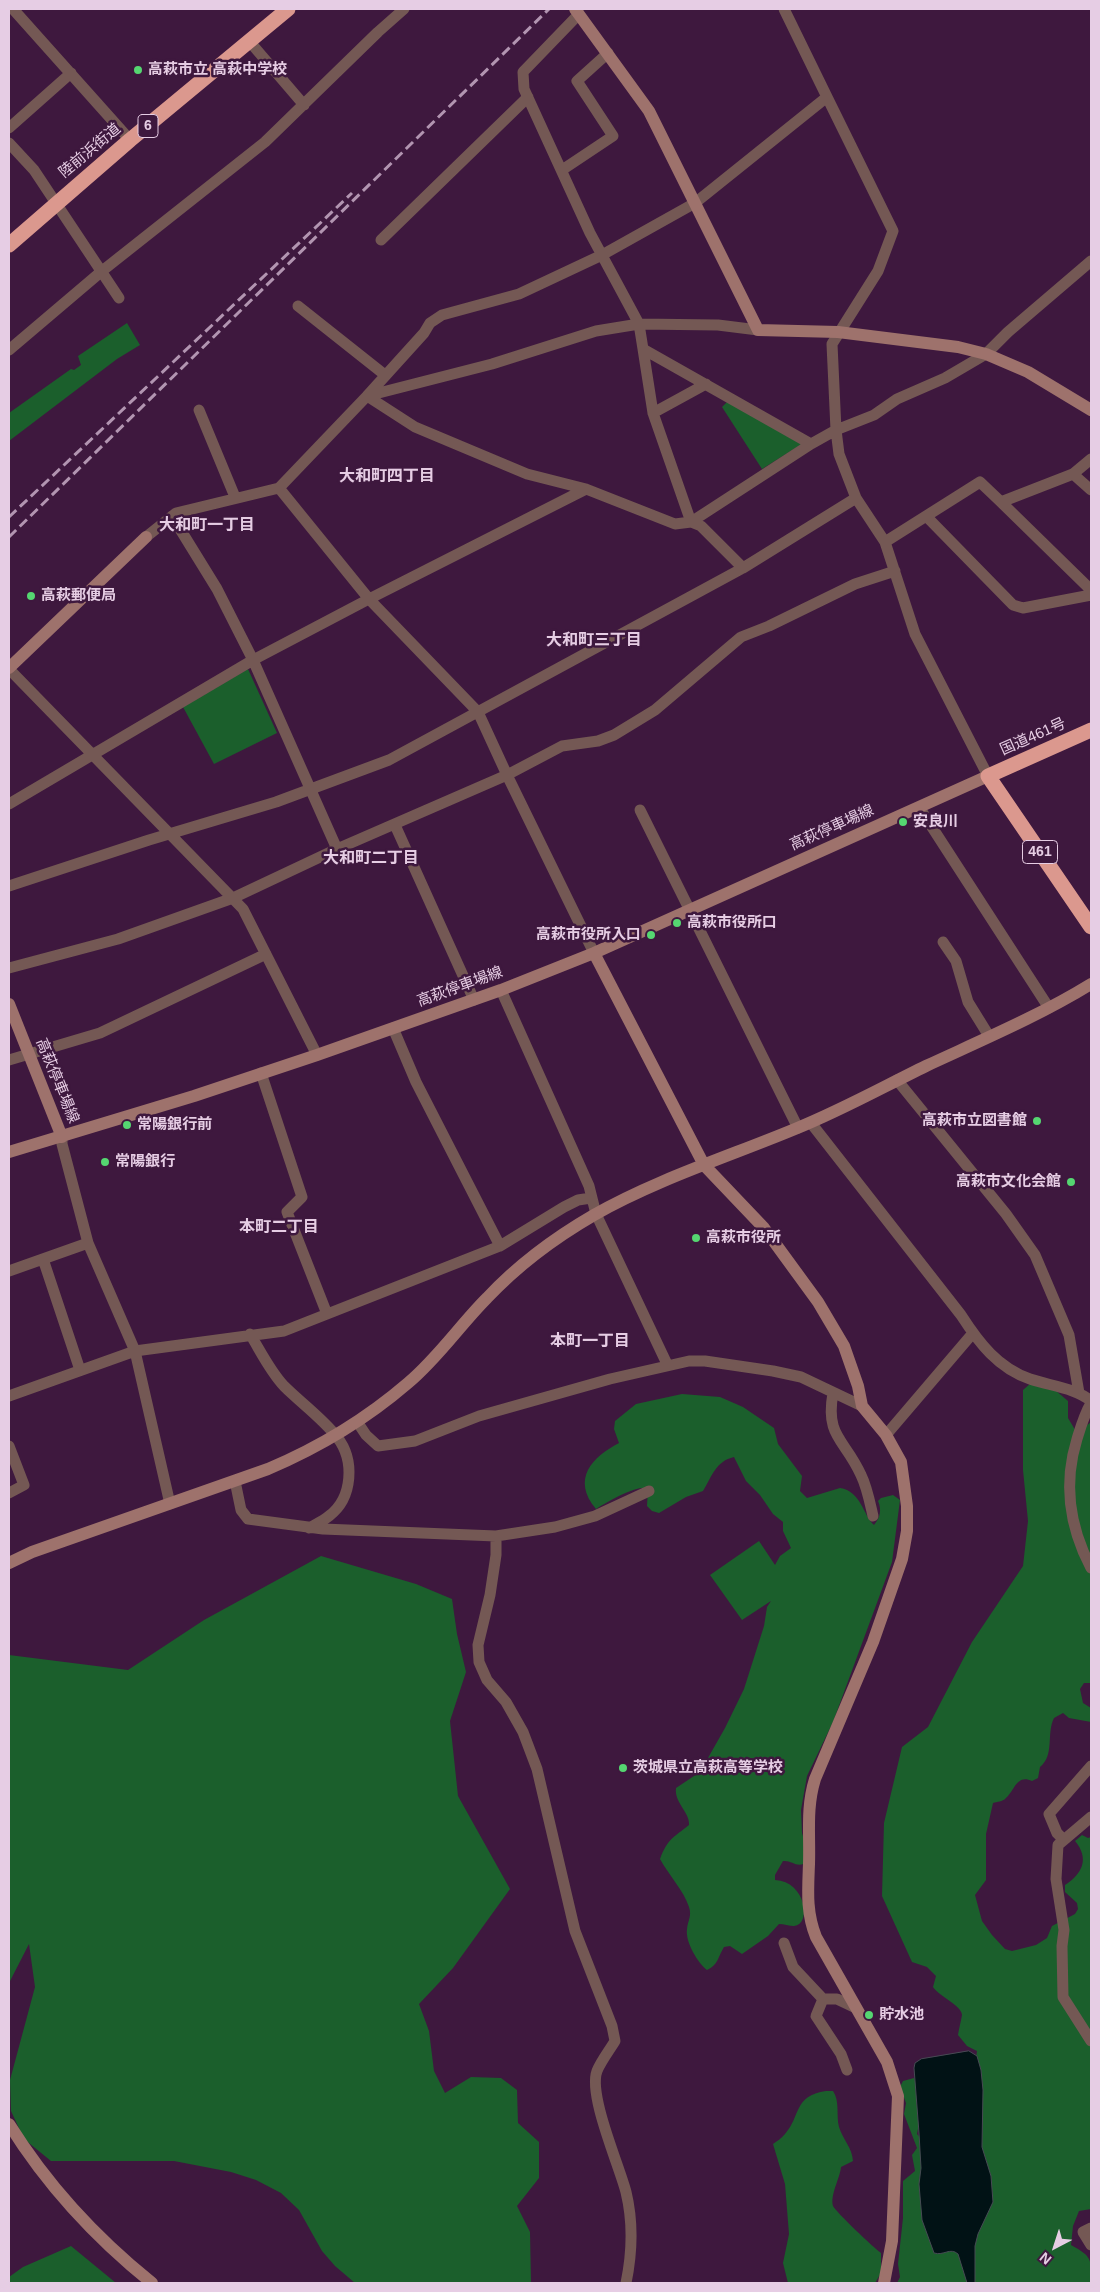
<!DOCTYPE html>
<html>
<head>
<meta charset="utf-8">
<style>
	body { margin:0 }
	#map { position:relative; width:1100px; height:2292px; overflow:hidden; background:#3e183e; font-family:Helvetica,sans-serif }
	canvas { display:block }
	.frame { position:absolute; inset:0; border:10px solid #e6cde4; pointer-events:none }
	.north { position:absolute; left:1030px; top:2222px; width:50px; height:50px; -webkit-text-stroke:4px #3e183e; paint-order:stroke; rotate:220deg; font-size:14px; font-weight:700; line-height:20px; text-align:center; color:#e6cde4 }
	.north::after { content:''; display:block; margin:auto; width:18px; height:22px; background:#e6cde4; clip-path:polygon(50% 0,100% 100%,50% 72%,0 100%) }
</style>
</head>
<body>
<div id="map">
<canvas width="1100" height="2292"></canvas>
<div class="frame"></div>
<div class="north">N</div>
</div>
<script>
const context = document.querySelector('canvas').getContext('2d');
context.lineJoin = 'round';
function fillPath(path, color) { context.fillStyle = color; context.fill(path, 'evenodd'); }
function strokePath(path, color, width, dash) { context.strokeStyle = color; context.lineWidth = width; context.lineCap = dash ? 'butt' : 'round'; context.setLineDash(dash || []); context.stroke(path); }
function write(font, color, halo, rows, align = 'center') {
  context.font = font + ' Helvetica,"Noto Sans JP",sans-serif'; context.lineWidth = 5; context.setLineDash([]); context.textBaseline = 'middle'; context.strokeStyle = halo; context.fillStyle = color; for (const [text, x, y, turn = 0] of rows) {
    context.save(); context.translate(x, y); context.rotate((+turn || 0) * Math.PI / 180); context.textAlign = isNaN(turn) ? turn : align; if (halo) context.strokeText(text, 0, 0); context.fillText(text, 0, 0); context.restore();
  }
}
const green = new Path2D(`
	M127,323L140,345L117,359L9,441V413L71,369L74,370L81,365L78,356Z
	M729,400L802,444L762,469L722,407Z
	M248,669L277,733L214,764L183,707Z
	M1031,1383L1055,1390L1068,1401V1418L1077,1433L1091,1422V1683H1084L1080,1689L1083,1703L1091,1708V1722L1069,1718L1063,1713L1054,1718C1046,1734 1055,1755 1040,1767L1038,1778L1032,1781C1016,1774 1015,1791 1005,1799C1003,1801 997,1802 993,1803L986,1834V1880L975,1895L982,1921L992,1935L1005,1949L1012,1951L1036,1945L1047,1938L1052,1926L1075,1914L1078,1909L1077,1903L1065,1892V1885C1082,1874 1090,1859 1075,1841L1082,1835L1088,1838L1091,1837V2209L1079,2211L1073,2226L1071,2245C1093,2257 1091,2259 1091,2283H897L900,2277L898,2264L903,2218V2181L915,2171L912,2155L917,2148L904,2114L906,2103L900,2087L903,2081L914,2078L923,2103L917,2134L921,2139L976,2058L977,2051L967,2046L958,2035C959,2028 961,2021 962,2015C962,2006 939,1996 933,1987L936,1976L927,1967L912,1962L882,1896L884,1823L902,1747L928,1727L972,1642L1023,1566L1028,1521L1023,1470V1390Z
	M682,1394L720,1397L743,1407L774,1428L778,1444L802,1476L800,1491L807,1498L840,1488C861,1491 863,1515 874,1525C880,1518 882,1510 878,1501L881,1498L893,1495L900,1500L892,1562L833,1722L807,1776L801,1810L802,1833L806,1846V1863C796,1868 792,1860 783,1861L775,1875V1880C806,1881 812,1925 794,1926C789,1926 784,1924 779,1924L768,1936L742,1954L730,1946L724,1947C718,1957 718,1965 707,1970C698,1963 685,1942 687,1929C688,1920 692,1916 689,1907C684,1891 668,1874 660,1859C668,1838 673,1838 689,1825C690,1812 674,1803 676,1788L700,1772L725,1728L744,1689L764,1626L767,1607L771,1601L742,1620L710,1575L759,1541L775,1565L780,1556L791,1548L783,1531V1522L773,1514L760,1495L746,1481L734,1457C716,1461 712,1476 703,1491L686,1497L659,1513L652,1511L647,1506L648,1488C634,1486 609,1501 596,1509C571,1479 592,1457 619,1443L614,1429L615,1421L636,1404Z
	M321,1556L416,1584L452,1599L457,1634L466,1672L450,1721L458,1796L510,1889L453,1968L419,2004L429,2031L434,2071L445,2093L471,2077L501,2078L517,2090L518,2123L539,2142V2178L517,2206L530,2232L531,2283H355L335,2266L322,2251L299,2210L281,2193L256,2180L231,2172L174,2161H51L24,2139L11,2111L10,2080L35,1987L29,1944L9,1983V1655L128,1670L204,1620Z
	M826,2091H833C840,2101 836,2115 839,2127C843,2140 852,2147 853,2161L841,2167C840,2178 830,2195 833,2206C835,2211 875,2249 881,2253V2273L875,2283H788L783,2263L789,2234L785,2184L773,2144C777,2141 782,2138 785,2134C801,2116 793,2096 826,2091Z
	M71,2246L116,2283H9V2277L23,2267Z`);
const water = new Path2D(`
	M969,2051L977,2056L981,2070L983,2090L982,2147L991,2176L993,2202L978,2234L975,2246V2283H967L958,2254C950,2247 944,2256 934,2253L922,2220L919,2184L921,2168L919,2133L914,2068L915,2063L921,2059Z`);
const street = new Path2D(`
	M13,9L130,140
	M784,9L827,97
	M579,14L523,72L524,89L590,233L639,324L643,349
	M250,42L304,105
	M9,128L71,73
	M9,143L34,170L119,298
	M562,170L613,136L577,81L608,53
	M381,240L528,97
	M298,306L385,375
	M9,350L102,271L265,142L378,32L404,9
	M199,410L235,497
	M653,413L706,384
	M811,444L836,430L874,415L897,399L945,378L986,354L1008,332L1091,261
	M1073,474L1091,490
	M279,488L369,599L478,712L507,775L594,953
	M1001,502L1091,590
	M172,516L217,589L253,660L337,849
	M926,516L1013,605L1023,608L1091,595
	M146,537L176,513L279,488L367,396L424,333L430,323L442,315L519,294L602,255L695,203L827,97L893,231L878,271L832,344L836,430L839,454L856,498L885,542L915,634L988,776
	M885,542L980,482L1001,502L1073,474L1091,459
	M743,568L701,526L691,522L653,413L643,349L811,444L691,522L675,524L586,489L527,474L415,427L367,396L492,364L596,331L639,324L718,325L758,330
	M9,669L243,909L317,1055
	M9,804L253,660L369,599L586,489
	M919,807L1049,1008
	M640,810L798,1128
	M395,825L474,1000
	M9,886L149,840L276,802L389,760L743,568L856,498
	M943,942L956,961L968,1002L989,1036
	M9,968L118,939L233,898L337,849L507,775L562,746L598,741L614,735L655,710L741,637L769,626L855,584L895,571
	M501,990L589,1186L596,1214L667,1364
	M393,1028L416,1082L500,1246
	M9,1060L100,1033L266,954
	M261,1073L302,1197L287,1212L327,1314
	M897,1080L1006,1214L1035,1255L1069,1335L1079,1393
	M811,1123L961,1315C979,1343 998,1368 1030,1379C1051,1386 1075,1388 1091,1401
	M62,1137V1144L88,1243L135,1351L170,1504
	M43,1259L80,1370
	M9,1271L88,1243
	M250,1334C261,1352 270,1371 284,1386C301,1403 322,1418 337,1437C355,1460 353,1498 329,1516C323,1521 316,1524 309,1528
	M833,1393C825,1437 845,1439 861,1475C867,1487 870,1503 873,1516
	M9,1396L135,1351L284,1331L500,1246L564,1207L578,1200L591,1198
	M1091,1403C1084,1415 1081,1426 1077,1439C1063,1484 1069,1526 1091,1568
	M358,1423L366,1435L378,1446L415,1441L479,1416L610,1379L689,1361H705L773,1371L801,1377L862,1406
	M886,1435L973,1333
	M9,1446L24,1485L9,1493
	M235,1481L241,1510L248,1519L323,1529L496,1536L555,1527L595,1516L649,1491
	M496,1536V1555L490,1595L478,1645L479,1662L487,1680L506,1702L523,1732L537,1769L575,1931L612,2026L615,2041C609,2051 601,2061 597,2071C588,2095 619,2165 626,2192C633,2221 632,2254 626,2283
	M1091,1817L1058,1845L1056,1879L1064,1930L1062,1946L1063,1997L1091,2041
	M1063,1839L1057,1833L1049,1814L1091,1766
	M784,1943L793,1967L823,1999L816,2016L841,2054L847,2070
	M823,1999H837L856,2008
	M1091,2228L1083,2232L1091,2245`);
const secondary = new Path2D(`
	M575,9L649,111L758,330L838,332L958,347L986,354L1028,372L1091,410
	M9,668L146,537
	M594,953L704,1165L764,1228L818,1302L844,1346L858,1386L862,1406L886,1435L901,1462L907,1506V1531L902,1559L873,1642L815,1779C806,1808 810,1834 809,1864C808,1890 806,1912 816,1937L887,2062L898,2096L892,2241L884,2283
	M9,1004L62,1137
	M9,1152L194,1096L317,1055L501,990L594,953L988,776
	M9,1563L32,1552L268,1469C320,1447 365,1420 408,1383C438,1358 460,1325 487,1298C518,1265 556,1237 594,1215C655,1180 730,1156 795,1129C840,1111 883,1087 926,1066C982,1040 1039,1016 1091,984
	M9,2124C47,2185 96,2238 152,2283`);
const highway = new Path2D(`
	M9,245L130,140L288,9
	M1091,730L988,776L1091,927`);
const rail = new Path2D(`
	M9,517L352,193
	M9,537L549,9`);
const markers = [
	[138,70,5,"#55d671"],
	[31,596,5,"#55d671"],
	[903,822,5,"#55d671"],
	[677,923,5,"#55d671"],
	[651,935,5,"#55d671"],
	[1037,1121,5,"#55d671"],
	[127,1125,5,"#55d671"],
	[105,1162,5,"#55d671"],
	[1071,1182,5,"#55d671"],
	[696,1238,5,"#55d671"],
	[623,1768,5,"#55d671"],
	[869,2015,5,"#55d671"]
];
const shields = [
	[148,126,20],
	[1040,852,35]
];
const shieldNames = [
	["6",148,126],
	["461",1040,852]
];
const poiNames = [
	["高萩市立 高萩中学校",148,70],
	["高萩郵便局",41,596],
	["安良川",913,822],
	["高萩市役所口",687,923],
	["高萩市役所入口",641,935,"right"],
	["高萩市立図書館",1027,1121,"right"],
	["常陽銀行前",137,1125],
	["常陽銀行",115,1162],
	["高萩市文化会館",1061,1182,"right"],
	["高萩市役所",706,1238],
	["茨城県立高萩高等学校",633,1768],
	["貯水池",879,2015]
];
const streetNames = [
	["陸前浜街道",90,151,-40],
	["国道461号",1033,737,-24],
	["高萩停車場線",832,828,-24],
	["高萩停車場線",460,987,-20],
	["高萩停車場線",57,1081,68]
];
const neighbourhoodNames = [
	["大和町四丁目",387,477],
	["大和町一丁目",207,526],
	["大和町三丁目",594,641],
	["大和町二丁目",371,859],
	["本町二丁目",279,1228],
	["本町一丁目",590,1342]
];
fillPath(green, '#1b5f2c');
fillPath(water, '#011215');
strokePath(water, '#464a53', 1);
strokePath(street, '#745854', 11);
strokePath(secondary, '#9e726c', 12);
strokePath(highway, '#db988e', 15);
strokePath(rail, '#b295b1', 3, [10, 5]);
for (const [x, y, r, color] of markers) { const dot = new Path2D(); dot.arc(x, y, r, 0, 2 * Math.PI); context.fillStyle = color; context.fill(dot); strokePath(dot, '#3e183e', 2); }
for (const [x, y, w] of shields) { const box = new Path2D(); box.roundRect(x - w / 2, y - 11.5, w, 23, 4); context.fillStyle = '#3e183e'; context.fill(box); strokePath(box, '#e6cde4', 1); }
write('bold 14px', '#e6cde4', null, shieldNames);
write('bold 15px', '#e6cde4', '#3e183e', poiNames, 'left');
write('15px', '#e6cde4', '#3e183e', streetNames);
write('bold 16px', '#e6cde4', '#3e183e', neighbourhoodNames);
</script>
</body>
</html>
